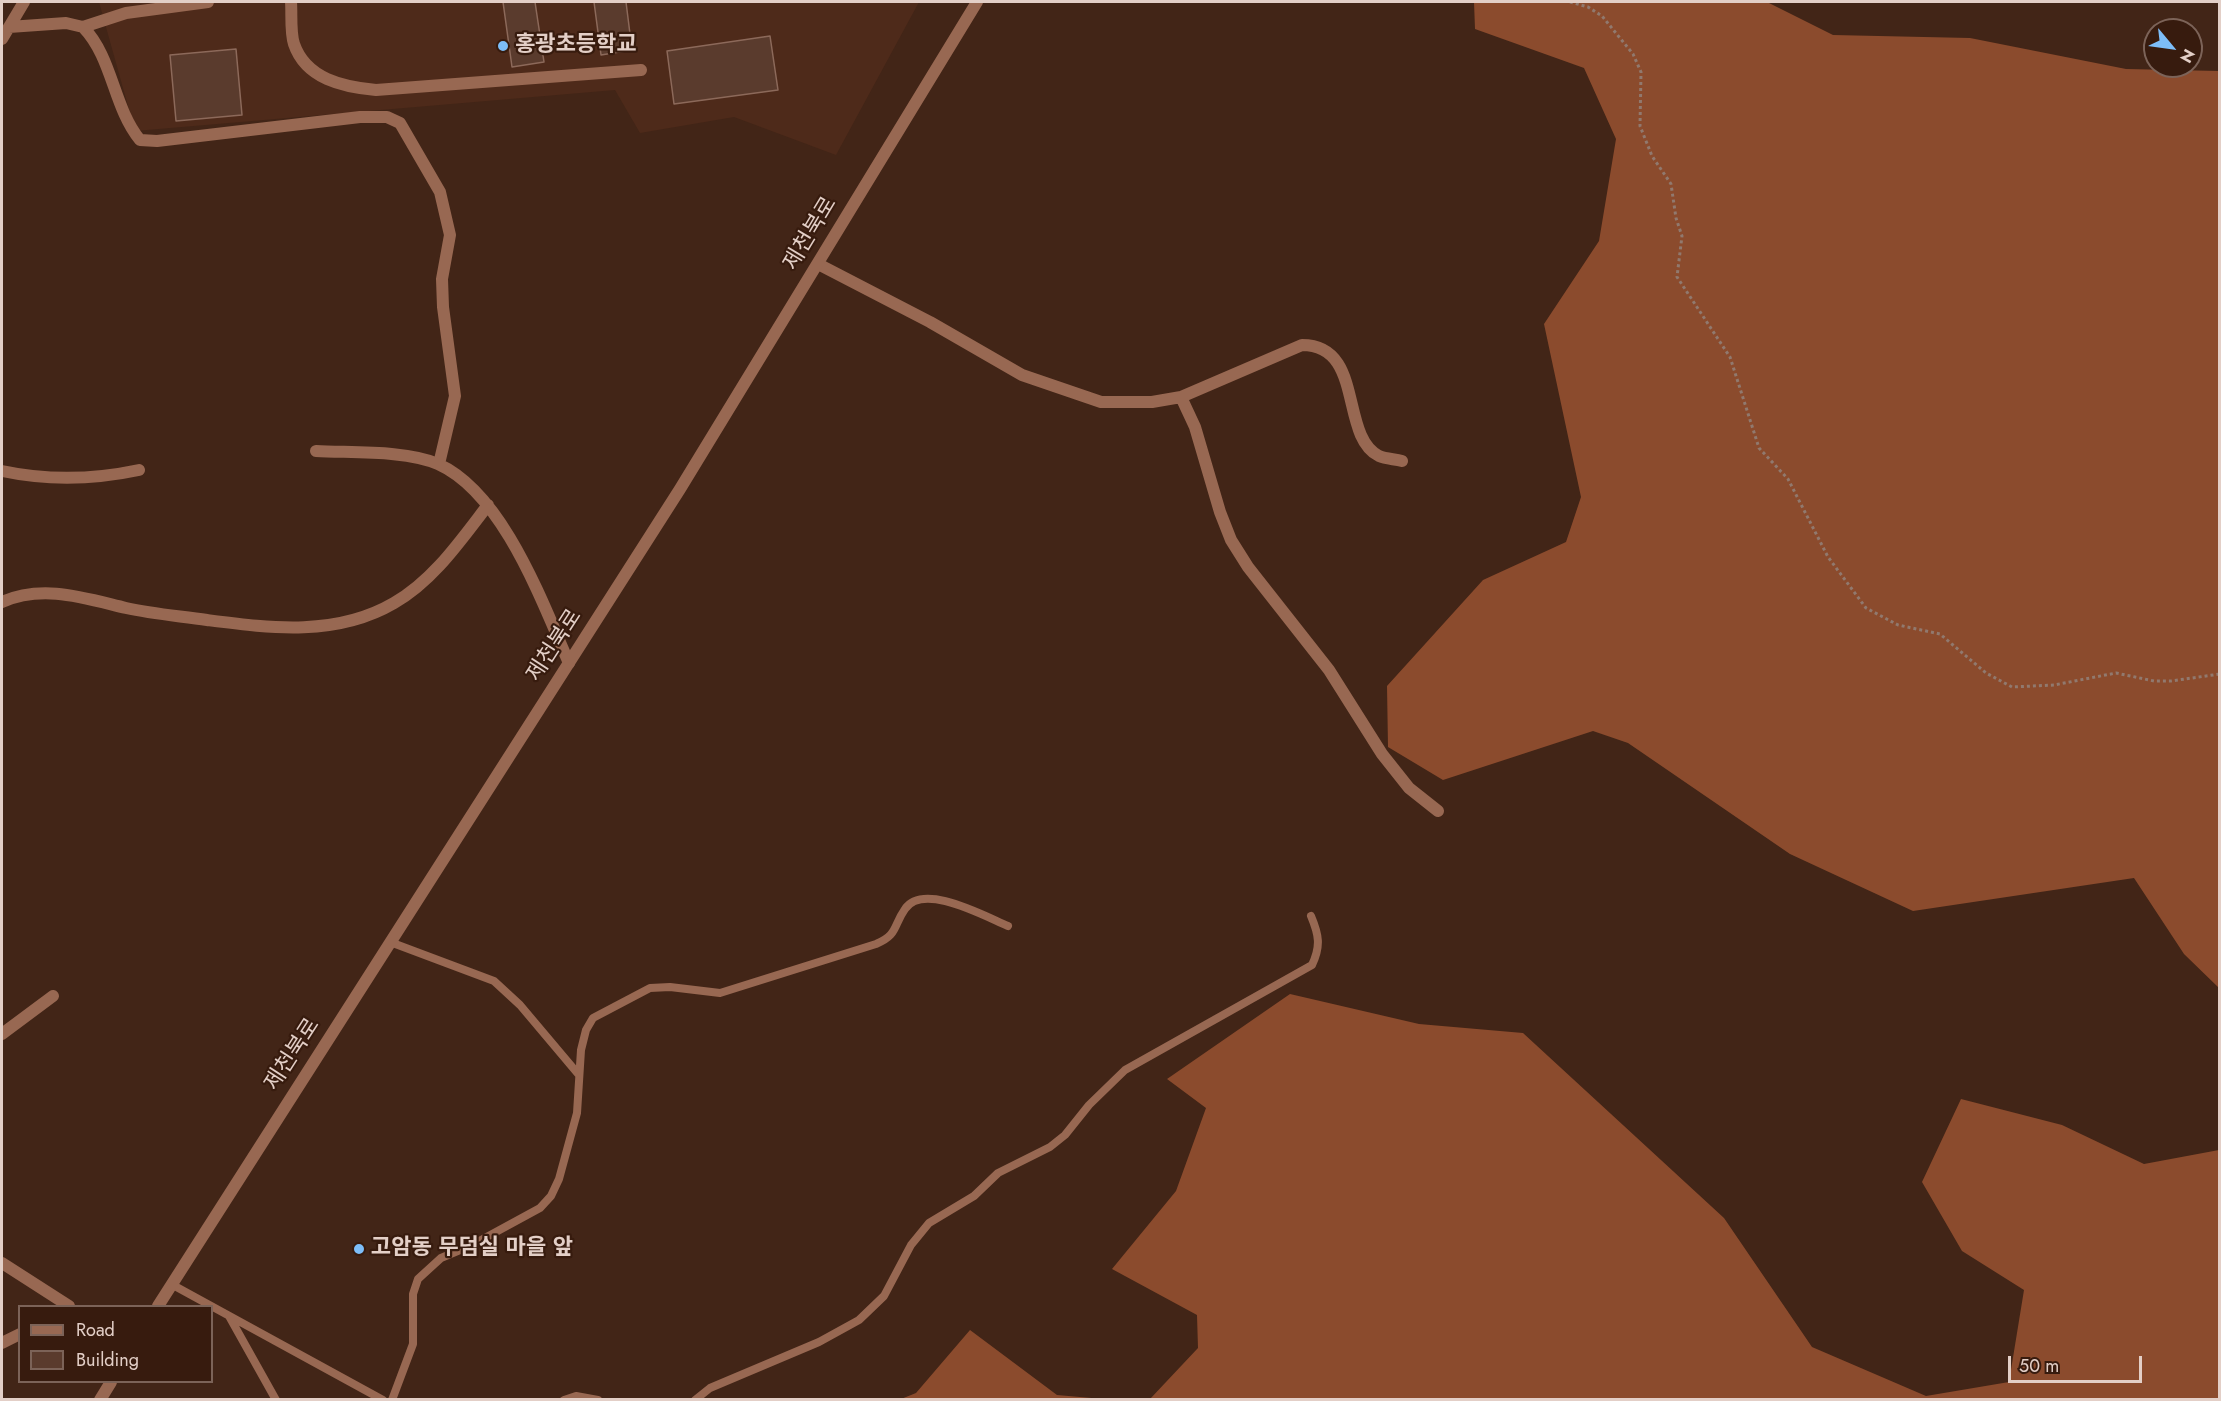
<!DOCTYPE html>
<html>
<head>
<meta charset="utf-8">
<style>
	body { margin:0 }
	#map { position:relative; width:2221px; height:1401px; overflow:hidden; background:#422517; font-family:Jost,sans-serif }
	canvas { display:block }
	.frame { position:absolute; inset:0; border:3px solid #e3cfc7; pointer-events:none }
	.legend { position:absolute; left:18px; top:1305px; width:195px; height:78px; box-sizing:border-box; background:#371b0e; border:2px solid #7c6358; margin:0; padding:8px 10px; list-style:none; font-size:18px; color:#e3cfc7 }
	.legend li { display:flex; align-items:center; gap:12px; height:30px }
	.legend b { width:30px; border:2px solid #7c6358 }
	.north { position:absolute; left:2143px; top:18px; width:60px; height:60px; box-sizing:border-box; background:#371b0e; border:2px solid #7c6358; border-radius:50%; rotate:119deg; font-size:16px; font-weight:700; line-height:24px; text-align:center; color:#e3cfc7 }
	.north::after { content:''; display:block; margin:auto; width:21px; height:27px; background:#7dbef9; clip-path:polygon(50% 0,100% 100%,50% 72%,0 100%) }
	.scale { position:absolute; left:2008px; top:1356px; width:134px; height:27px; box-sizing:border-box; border:3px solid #e3cfc7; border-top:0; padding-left:8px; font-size:18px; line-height:21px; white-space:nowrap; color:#e3cfc7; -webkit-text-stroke:4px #371b0e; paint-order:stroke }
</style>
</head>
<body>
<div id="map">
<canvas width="2221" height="1401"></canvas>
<div class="frame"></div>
<ul class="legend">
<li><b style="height:8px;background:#986852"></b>Road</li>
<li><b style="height:16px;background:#5a3b2d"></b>Building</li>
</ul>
<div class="north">N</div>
<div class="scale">50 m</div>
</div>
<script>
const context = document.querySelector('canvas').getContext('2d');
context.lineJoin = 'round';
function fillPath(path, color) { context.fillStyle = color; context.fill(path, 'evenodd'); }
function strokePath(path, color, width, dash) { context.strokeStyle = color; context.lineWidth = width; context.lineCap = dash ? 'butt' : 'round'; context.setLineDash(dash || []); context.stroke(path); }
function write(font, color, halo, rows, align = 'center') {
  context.font = font + ' Jost,"Noto Sans KR",sans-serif'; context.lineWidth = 4.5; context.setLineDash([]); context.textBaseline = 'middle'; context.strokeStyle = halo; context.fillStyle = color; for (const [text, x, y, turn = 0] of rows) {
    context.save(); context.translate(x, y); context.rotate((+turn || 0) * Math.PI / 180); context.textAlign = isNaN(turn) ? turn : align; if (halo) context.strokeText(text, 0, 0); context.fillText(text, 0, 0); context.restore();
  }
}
const built = new Path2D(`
	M99,2H919L836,155L734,117L640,133L615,90L135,131Z`);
const forest = new Path2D(`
	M1474,2H1767L1833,35L1970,38L2126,69L2219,71V988L2184,954L2134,878L1913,911L1790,854L1628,743L1593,731L1443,780L1388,747L1387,686L1483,580L1566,542L1581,497L1544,324L1599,241L1616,139L1584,68L1475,29Z
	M1290,994L1419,1024L1523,1033L1724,1218L1812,1347L1926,1396L2009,1382L2024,1290L1962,1251L1922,1182L1961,1099L2062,1125L2144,1164L2219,1150V1399H1150L1198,1348L1197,1315L1112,1269L1176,1191L1206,1108L1167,1079Z
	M970,1330L1057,1395L1103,1399H901L916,1393Z`);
const building = new Path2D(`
	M503,2H535L544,62L512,67Z
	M594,2H626L632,50L601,55Z
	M770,36L778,90L674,104L667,51Z
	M236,49L242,115L176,121L170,55Z`);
const path = new Path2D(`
	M1570,2L1588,7L1602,16L1633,54L1641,72L1640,126L1652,156L1671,184L1676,218L1682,236L1677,277L1730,357L1759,448L1788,479L1828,557L1866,608L1898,625L1940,634L1986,673L2012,687L2054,685L2116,673L2154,681H2171L2220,674`);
const service = new Path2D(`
	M390,942L494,981L520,1005L579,1075
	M171,1284L383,1400
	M229,1316L276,1400
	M392,1400L413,1344V1294L418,1279L441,1258L472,1245L540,1208L551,1196L559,1179L577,1113L581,1050L586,1030L593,1018L650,988L670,987L720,993L876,944C898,935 893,926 905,909C923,882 984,916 1008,926
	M564,1400L576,1396L598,1400
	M695,1400L710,1388L819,1342L859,1320L884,1296L911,1245L929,1223L974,1196L998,1173L1050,1147L1065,1135L1089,1105L1125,1070L1312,965C1321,946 1319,935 1311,916`);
const minor = new Path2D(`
	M291,2C292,14 290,32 294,44C306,79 343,87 376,90L641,70
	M9,27L66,23L83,27C113,58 113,107 140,140L157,141L360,117H387L400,123L440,192L450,235L442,279L443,307L455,396L439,464
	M83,27L126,13L208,2
	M2,39L24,2
	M818,264L930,322L1022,375L1101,402H1152L1181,397L1302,345C1365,345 1339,436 1379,456C1386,459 1395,459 1402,461
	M1181,397L1195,427L1220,512L1231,540L1248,567L1329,670L1382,754L1409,788L1438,811
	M316,451C351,453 406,450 438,464C503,493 542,602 569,663
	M2,471C49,481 92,480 139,470
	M2,602C43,584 84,598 126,608C153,614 180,616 207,620C270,628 336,637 394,603C433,581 461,540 488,505
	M2,1034L53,996
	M2,1263L69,1306
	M2,1343L20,1334`);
const tertiary = new Path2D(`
	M158,1306L680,489L977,2
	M100,1400L111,1382`);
const markers = [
	[503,46,6,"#7dbef9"],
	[359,1249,6,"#7dbef9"]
];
const poiNames = [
	["홍광초등학교",515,46],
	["고암동 무덤실 마을 앞",371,1249]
];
const streetNames = [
	["제천북로",811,234,-59],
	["제천북로",555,646,-57],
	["제천북로",293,1055,-57]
];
fillPath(built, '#4e2a1a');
fillPath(forest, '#8b4b2d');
fillPath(building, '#5a3b2d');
strokePath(building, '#8c695a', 1.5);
strokePath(path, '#91796e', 3, [3, 3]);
strokePath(service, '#986852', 8);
strokePath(minor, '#986852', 12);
strokePath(tertiary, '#986852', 12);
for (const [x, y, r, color] of markers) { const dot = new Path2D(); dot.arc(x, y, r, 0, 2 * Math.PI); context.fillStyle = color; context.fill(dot); strokePath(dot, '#371b0e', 2); }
write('bold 22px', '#e3cfc7', '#371b0e', poiNames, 'left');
write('22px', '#e3cfc7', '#371b0e', streetNames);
</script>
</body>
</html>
